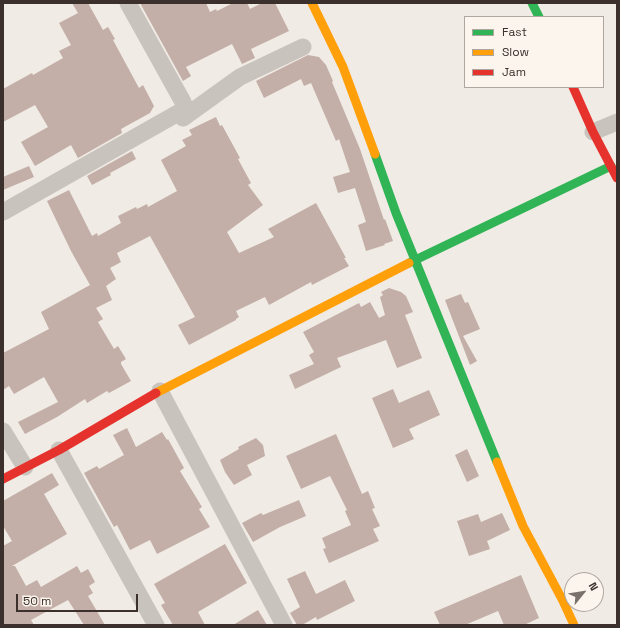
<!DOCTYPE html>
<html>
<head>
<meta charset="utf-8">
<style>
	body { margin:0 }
	#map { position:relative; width:620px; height:628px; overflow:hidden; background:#f0ebe5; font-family:"Space Grotesk",sans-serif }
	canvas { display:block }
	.frame { position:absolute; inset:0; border:4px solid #3b302b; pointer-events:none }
	.legend { position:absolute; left:464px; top:16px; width:140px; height:72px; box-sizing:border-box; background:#fbf5ee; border:1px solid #aea6a0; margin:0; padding:5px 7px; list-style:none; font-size:12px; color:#3b302b }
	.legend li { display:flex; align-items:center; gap:8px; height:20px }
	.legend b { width:20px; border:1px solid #aea6a0 }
	.north { position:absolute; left:564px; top:572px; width:40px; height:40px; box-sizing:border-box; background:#fbf5ee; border:1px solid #aea6a0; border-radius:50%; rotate:60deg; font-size:11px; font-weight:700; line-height:16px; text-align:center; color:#3b302b }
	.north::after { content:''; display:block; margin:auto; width:14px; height:18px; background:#7a716c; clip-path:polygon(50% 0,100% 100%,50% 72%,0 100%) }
	.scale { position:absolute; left:16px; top:594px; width:122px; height:18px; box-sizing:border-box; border:2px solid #3b302b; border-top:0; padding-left:5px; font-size:12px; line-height:14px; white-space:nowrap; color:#3b302b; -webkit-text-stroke:3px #fbf5ee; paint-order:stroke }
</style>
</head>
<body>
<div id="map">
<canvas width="620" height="628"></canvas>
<div class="frame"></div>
<ul class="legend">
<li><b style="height:5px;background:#30b455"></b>Fast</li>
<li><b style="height:5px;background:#ff9f0a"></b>Slow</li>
<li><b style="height:5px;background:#e5322d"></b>Jam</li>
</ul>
<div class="north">N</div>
<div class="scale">50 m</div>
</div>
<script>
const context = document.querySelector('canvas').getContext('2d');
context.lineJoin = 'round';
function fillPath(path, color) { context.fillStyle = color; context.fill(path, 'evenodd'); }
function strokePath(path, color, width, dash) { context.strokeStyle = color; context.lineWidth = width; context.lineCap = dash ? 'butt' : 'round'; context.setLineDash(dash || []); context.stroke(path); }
const building = new Path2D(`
	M72,3H88L103,30L108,27L115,39L113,40L139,88L143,85L154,106L150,113L121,129L122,133L78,158L71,145L35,166L21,142L48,127L35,105L3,122V89L32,73L33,75L63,58L59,51L71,45L59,23L78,13Z
	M140,3H206L210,12L216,9L217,11L233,3H247L250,9L262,3H275L289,31L251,49L255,58L242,64L232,44L186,67L191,76L183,81Z
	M308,55L319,57L326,65L333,81L332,82L360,149L384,220L385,219L393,241L384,244L385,245L366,251L358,225L366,222L355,188L338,193L333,177L350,172L339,139L336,141L311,83L304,86L301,79L264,98L256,81Z
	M216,117L220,126L222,125L240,158L238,159L251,183L248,185L263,205L227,232L239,253L274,237L268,229L316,203L346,258H344L349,266L312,285L311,282L269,305L265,297L236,311L239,317L236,319V320L189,345L178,325L195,317L150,236L117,253L121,262L110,268L116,279L106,286L112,300L96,308L103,319L98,322L114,349L118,346L126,359L121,362V364L131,381L109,393L107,391L87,403L85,399L57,417L25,434L18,422L58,402L44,377L14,394L9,386L3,390V353L49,329L41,312L90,285L71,251L47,201L69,190L92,236L97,233L98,236L121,223L118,216L136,207L137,209L147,204L148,207L177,191L161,160L186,146L182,140L192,135L189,130Z
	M132,151L136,159L110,173L111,175L92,185L87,176Z
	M29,166L34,177L3,190V177Z
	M389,288L401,292L406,296L413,312L405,315L422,358L397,368L386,340L337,358L341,367L295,389L289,375L314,364L309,355L314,352L303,332L359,303L361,307L370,302L379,318L385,315L380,297L383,295L381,292Z
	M461,294L465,303L468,302L480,329L463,336L477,361L470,365L445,300Z
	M393,389L399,403L429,390L440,415L409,429L414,439L393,448L372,398Z
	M127,428L136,447L162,432L167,440L168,439L184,468L180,471L202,507L199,509L210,527L157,554L150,540L130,550L117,525L114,527L84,473L97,466L99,469L124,455L113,435Z
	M336,434L362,494L368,491L375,508L372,509L380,526L373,529L379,541L329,563L323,549L326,548L322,538L351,525L345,511L347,510L330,476L301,489L286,456Z
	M256,438L263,445L265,456L247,465L252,475L234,485L225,472L220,460L239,449L238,447Z
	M467,449L479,476L467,482L455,455Z
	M52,473L59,485L44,494L67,534L12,566H15L26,586L37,580L41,587L77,566L81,573L88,569L95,582L89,586L93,593L88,596L105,625H84L68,600L31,620L34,625H3V546L12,541L3,526V501Z
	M299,500L306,516L280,527L253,542L242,523L261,513L263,515Z
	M502,513L510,530L487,541L490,549L469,556L457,521L478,514L481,522Z
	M225,544L247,583L198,612L205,625H173L161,605L165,603L154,584Z
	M305,571L316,594L345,580L355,601L317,620L316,617L302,625H297L290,613L300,607L287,579Z
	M521,575L539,618L524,625H504L498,611L465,625H440L434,612Z
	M258,610L267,625H233Z`);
const street = new Path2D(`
	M128,3L183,102L186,115
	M593,132L617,122
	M3,212L178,113L183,118L240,77L303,47
	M160,391L284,625
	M3,431L25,467
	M59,450L156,625`);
const fast = new Path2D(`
	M532,3L539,17
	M375,154L396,213L497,462
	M409,263L611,166`);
const slow = new Path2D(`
	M312,3L343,67L375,154
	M156,393L409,263
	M497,462L523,526L563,601L574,625`);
const jam = new Path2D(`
	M573,87L593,132L617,178
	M3,479L59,450L156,393`);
fillPath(building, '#c3afa7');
strokePath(street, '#c9c3be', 17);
strokePath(fast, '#30b455', 9);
strokePath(slow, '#ff9f0a', 9);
strokePath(jam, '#e5322d', 9);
</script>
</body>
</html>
